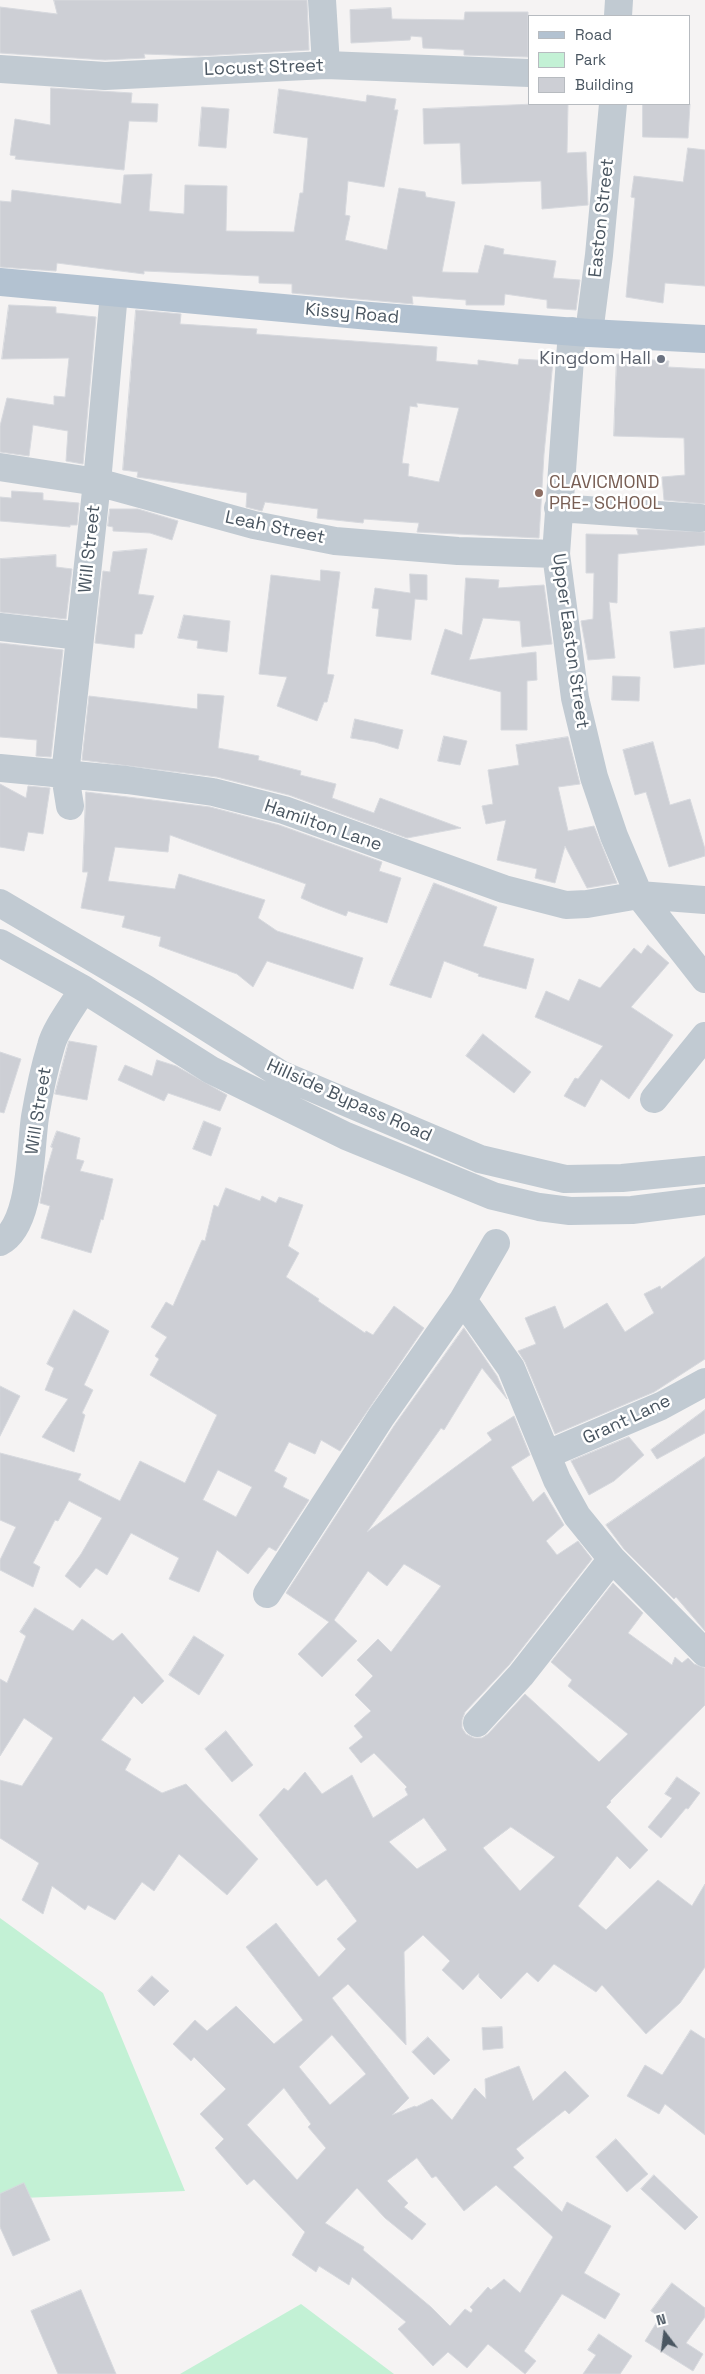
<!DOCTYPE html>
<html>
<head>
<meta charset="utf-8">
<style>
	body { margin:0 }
	#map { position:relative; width:705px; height:2374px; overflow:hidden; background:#f5f3f3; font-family:"Space Grotesk",sans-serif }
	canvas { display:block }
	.legend { position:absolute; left:528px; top:15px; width:162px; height:90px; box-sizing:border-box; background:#fff; border:1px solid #b7bbc0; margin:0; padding:6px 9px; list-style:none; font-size:15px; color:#4a5661 }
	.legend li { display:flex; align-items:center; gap:10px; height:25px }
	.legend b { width:25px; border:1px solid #b7bbc0 }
	.north { position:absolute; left:640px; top:2309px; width:50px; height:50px; -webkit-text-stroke:4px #fff; paint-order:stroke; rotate:345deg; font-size:14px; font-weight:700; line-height:20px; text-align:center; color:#4a5661 }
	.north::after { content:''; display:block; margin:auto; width:18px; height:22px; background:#4a5661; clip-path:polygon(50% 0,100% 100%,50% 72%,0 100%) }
</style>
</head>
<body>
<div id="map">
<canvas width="705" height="2374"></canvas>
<ul class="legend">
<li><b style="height:6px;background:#b3c2d1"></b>Road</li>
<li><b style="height:14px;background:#c3f1d5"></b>Park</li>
<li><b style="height:14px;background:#cdcfd5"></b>Building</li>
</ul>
<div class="north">N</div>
</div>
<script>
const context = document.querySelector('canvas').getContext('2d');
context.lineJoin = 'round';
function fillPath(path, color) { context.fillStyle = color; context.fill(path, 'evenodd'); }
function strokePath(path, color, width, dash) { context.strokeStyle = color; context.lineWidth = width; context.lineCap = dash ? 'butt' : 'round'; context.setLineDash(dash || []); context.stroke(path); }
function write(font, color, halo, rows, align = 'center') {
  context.font = font + ' "Space Grotesk",sans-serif'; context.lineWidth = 5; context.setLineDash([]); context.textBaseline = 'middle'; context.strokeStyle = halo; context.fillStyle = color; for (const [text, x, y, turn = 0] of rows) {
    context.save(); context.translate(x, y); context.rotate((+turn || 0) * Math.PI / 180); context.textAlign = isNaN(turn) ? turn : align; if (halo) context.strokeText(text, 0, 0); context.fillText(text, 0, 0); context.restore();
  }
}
const green = new Path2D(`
	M0,1918L103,1993L185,2191L0,2199Z
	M301,2304L394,2374H180Z`);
const building = new Path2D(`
	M54,0H307L309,50L199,56L144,54L145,58L105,60L0,53V7L57,14Z
	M391,8L392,19L464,20L465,12H528V57L464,55V50L423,48L422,37L411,36L410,40L351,43L350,10Z
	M51,88L132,93L131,103L158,104L157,122L129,121L124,170L15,159L16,156L10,155L15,119L50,125Z
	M279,89L366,102L367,95L396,99L394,110H398L384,187L348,181L345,215L350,216L345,240L387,250L399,188L425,192L426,197L455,202L442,272L478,273L485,245L504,249L503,254L556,261L553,278L580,280L576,310L547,308V300L505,294L504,305H466V300L412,296L413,304L292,293V284L259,283V276L144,271V274L57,263L56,271L0,267V201L11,202L12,190L121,204L124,175L152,174L149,211L184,214L185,185L227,186L226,231L294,232L300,193H303L308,138L274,133Z
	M535,104H568L567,153L586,152L588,205L542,209L541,181L462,184L460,143L424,144L423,109Z
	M643,104H690L688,138L643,137Z
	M202,107L229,109L226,148L199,146Z
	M688,148L705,150V286L665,283L663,303L626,297L635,198L631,197L634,176L683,182Z
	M9,305L56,307V313L96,317L83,464L66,461L68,431L33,425L29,456L0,452V426L7,398L54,405V396L65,397L69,358L2,359Z
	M136,310L181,314L180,324L257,329L256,334L437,347L436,361L478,365V360L518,365L519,359L553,361L544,454L539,538L417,532L419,523L364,519L363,523L317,518L318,509L265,502L262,511L246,507L247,493L137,477L138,472L123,470ZM417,403L459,408L439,482L408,476L409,464L402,463L410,406L417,407Z
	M617,354L637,355L636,359L669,361L668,367L705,369V504L664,500L662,477L685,475L684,438L614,436Z
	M12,491L43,493V500L79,503L77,525H70V527L0,521V497L11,498Z
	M110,509H138L178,521L172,540L150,533L113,531V527L108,526Z
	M637,529L705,532V545L618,554L617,603L609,602L615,658L588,660L581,621L593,619L594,573H586V534L638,535Z
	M147,549L138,594L154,596L142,634H135L134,648L95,643L103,571L110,572L113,552Z
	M56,555V567L72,569L66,619L0,612V559Z
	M321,570L340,572L327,674L334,675L327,702H324L317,721L277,706L287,677L259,674L271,575L320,581Z
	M410,574L427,575V600L415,599L411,640L376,636L379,609L372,608L375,588L410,593Z
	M466,578L499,580L498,588L544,585L552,644L522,647L520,621L483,618L469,660L536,652L537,680L527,681V730H501V692L431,674L445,629L462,635Z
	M184,615L230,621L227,652L197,648L198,641L178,638Z
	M705,628V664L674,668L670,632Z
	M0,643L63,650L51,757L36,756L37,740L0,737Z
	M613,676L640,677L639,701L612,700Z
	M198,694L224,696L218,748L259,756L258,760L301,771L300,775L336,784L332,798L374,813L380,798L461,828L407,838L289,795L217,777L82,760L89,696L197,709Z
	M355,719L403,730L398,749L375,742L351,738Z
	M444,736L467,741L460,765L438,761Z
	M568,737L580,784L558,787L568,831L594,826L617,883L587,888L565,846L555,883L535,878L537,869L497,860L506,820L486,824L482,806L493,804L488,770L519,765L516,745Z
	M653,742L670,805L690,799L705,849V856L669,867L646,792L635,795L623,750Z
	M0,784L26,798L28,786L50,788L43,834L28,832L24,851L0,847Z
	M86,792L210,807L279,825L382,862L379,871L401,878L387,923L348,911L346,916L317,905L301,898L306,884L170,835L168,852L115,847L108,881L175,889L179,874L265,900L258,918L277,931L363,958L353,989L267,961L253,987L237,974L159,946L161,937L122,927L125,916L81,908L88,872H83Z
	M434,883L497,907L483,946L534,959L526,989L478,976L479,974L444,961L431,998L390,985Z
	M648,945L669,963L631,1007L673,1035L629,1099L601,1079L585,1107L564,1096L575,1078L578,1079L603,1046L535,1017L546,991L569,1001L579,979L600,988L634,948L641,954Z
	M483,1034L531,1072L514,1093L466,1056Z
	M69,1041L97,1046L87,1100L55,1094Z
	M0,1052L21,1059L4,1113L0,1112Z
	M157,1060L176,1066L227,1095L220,1111L168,1093L164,1101L118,1080L125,1065L152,1076Z
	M204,1121L221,1128L211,1156L193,1149Z
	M57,1131L80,1138L76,1159L84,1161L80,1171L113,1179L103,1220L101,1219L91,1253L41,1238L50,1206L40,1203L45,1175L53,1148L51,1147Z
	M226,1188L260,1201L262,1196L276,1203L279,1197L303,1205L288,1246L299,1253L286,1277L319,1299L318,1301L365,1333L366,1331L373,1335L394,1306L424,1328L340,1451L321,1440L315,1454L289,1442L274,1471L287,1478L283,1487L309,1500L276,1551L269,1547L248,1574L217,1550L199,1592L169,1579L179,1558L131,1533L107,1575L96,1568L80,1588L65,1576L81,1554L102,1518L69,1501L58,1521L55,1520L33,1563L40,1567L33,1587L0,1570V1560L16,1527L0,1520V1453L81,1474L78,1480L120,1501L140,1461L185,1483L217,1415L150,1375L159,1359L155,1356L167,1337L151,1327L166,1302L173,1306L202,1240L205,1241L214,1205L218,1207ZM218,1470L252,1487L236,1517L203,1500Z
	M705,1257V1359L654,1392L555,1434L525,1362L518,1351L536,1344L525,1318L555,1306L564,1329L607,1303L625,1332L654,1313L644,1294L660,1286L661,1289Z
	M74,1310L109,1331L84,1385L93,1390L82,1413L85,1415L74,1452L42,1437L68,1399L45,1390L54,1368L47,1364Z
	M464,1328L497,1376L507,1399L482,1368L444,1430L441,1428L367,1532L492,1440L487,1433L514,1416L530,1455L511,1467L533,1502L544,1492L564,1525L546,1541L557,1555L578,1541L592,1559L509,1665L465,1712L462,1720V1728L466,1734L474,1738H482L488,1734L525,1694L599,1762L628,1734L568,1686L572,1680L551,1662L613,1583L643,1613L628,1633L672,1665L675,1657L682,1663L688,1658L694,1664L705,1668V1705L610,1801L611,1802L606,1807L648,1850L630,1869L617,1856L578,1906L606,1930L658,1880L692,1906L705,1884V1967L680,2003L646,2034L602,1985L596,1992L554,1964L538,1982L527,1972L501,1999L479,1977V1973L463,1990L442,1970L450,1961L423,1935L404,1952L406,2045L348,1984L332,1998L409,2098L392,2115L415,2106L416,2107L432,2099L452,2120L475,2088L486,2099L485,2079L519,2066L533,2101L565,2071L589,2096L569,2114L565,2110L516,2149L524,2158L513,2167L562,2212L567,2202L611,2226L584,2273L620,2294L605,2319L562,2294L524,2351L536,2361L525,2374L488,2344L467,2368L448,2352L433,2366L398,2329L406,2322L352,2277L349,2285L319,2266L316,2272L292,2255L305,2232L254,2179L247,2185L215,2148L224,2139L200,2114L226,2089L194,2057L191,2061L173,2044L195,2020L207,2031L236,2006L274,2044L303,2020L246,1947L276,1923L319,1977L346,1949L337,1939L357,1921L326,1879L317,1886L259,1815L284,1788L288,1791L305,1772L322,1794L352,1775L373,1818L408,1795L405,1789L407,1787L374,1753L361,1763L349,1748L363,1737L354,1726L371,1711L355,1695L373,1676L357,1660L378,1639L391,1652L441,1586L404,1564L387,1586L368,1571L334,1620L357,1641L322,1677L298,1654L329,1622L286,1593L394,1426ZM424,1818L447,1850L417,1869L389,1842ZM511,1827L555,1857L520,1891L483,1848ZM332,2035L366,2074L330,2105L299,2067ZM284,2088L311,2124L308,2127L326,2148L297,2180L247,2125ZM417,2158L432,2178L436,2176L464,2211L496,2185L553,2237L520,2293L504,2279L491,2290L488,2287L470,2307L473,2310L471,2313L465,2309L450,2326L431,2307L363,2250L364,2247L325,2223L357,2188L385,2218L412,2240L426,2224L404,2207L408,2203L387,2181Z
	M0,1386L20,1396L0,1436Z
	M705,1410V1433L657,1459L651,1450Z
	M629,1437L644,1455L614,1481L589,1495L571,1461Z
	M705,1457V1631L676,1597L674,1599L624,1549L606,1525Z
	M35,1608L73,1631L82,1619L113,1641L122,1633L164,1681L142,1704L134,1696L101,1740L131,1759L125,1770L162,1793L186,1784L258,1859L227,1895L179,1854L154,1891L142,1882L115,1920L88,1905L85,1910L52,1886L43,1914L22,1900L39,1863L0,1838V1780L22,1786L53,1738L24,1718L0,1756V1679L7,1683L26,1636L20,1632Z
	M194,1636L224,1655L199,1695L169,1675Z
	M226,1731L253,1765L232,1782L205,1749Z
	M677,1777L700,1793L688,1809L686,1808L661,1838L648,1827L672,1798L665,1794Z
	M152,1976L169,1991L154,2006L138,1991Z
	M502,2027L503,2048L483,2050L482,2028Z
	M691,2030L705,2039V2135L665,2104L659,2114L627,2096L645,2065L662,2075Z
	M428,2037L450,2060L434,2075L412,2052Z
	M616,2139L648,2174L627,2192L596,2157Z
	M654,2175L698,2217L685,2230L641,2189Z
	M24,2183L50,2240L13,2256L0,2227V2194Z
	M672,2283L705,2308V2317L686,2343L703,2354L693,2371L645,2341L660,2317L651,2311Z
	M81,2290L116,2374H58L31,2311Z
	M599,2334L632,2356L620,2374H583L596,2355L588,2350Z`);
const minor = new Path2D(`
	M322,0L326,65
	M618,16L619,0
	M0,69L105,76L326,65L529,73
	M572,331L556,554L575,698L594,777L614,836L639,895L705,979
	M589,333L599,255L613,104
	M0,467L97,482L254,525L335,541L458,551L556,554
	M558,508L700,518
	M0,627L80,636
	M0,768L127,780L213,792L284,810L504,889L566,905L587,904L639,895L705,900
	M70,806L65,775L97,482L114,293
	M0,903L146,989L282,1075L480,1159L565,1179L622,1178L705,1170
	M0,943L83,989L211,1070L346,1136L493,1196L539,1207L570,1211L632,1210L705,1201
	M654,1099L705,1036
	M0,1242C32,1226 30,1149 35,1117C39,1093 44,1069 51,1046C55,1029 74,1005 83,989
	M463,1300L511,1368L557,1480L577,1516L612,1559L705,1653
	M548,1454L661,1406L705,1382
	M267,1594L381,1417L463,1300L496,1243
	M477,1723L521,1675L612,1559`);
const major = new Path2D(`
	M0,282L370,316L589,333L705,339`);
const markers = [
	[661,359,5,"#6b7280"],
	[539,493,5,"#8d6e63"]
];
const streetNames = [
	["Locust Street",264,68,-2],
	["Easton Street",602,218,-84],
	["Kissy Road",352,314,5],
	["Leah Street",275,528,12],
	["Will Street",90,549,-84],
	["Upper Easton Street",570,641,82],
	["Hamilton Lane",323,826,19],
	["Hillside Bypass Road",349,1101,24],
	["Will Street",39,1111,-81],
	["Grant Lane",627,1420,-25]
];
const worshipNames = [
	["Kingdom Hall",651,359]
];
const educationNames = [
	["CLAVICMOND",549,483],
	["PRE- SCHOOL",549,504]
];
fillPath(green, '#c3f1d5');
fillPath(building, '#cdcfd5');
strokePath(building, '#d7d9de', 1);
strokePath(minor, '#c1cad2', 28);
strokePath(major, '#b3c2d1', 28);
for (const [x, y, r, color] of markers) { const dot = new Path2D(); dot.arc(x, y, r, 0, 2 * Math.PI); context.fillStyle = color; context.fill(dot); strokePath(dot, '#fff', 2); }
write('18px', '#4a5661', '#fff', streetNames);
write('18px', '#5b616d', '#fff', worshipNames, 'right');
write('18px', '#785e54', '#fff', educationNames, 'left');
</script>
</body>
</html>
